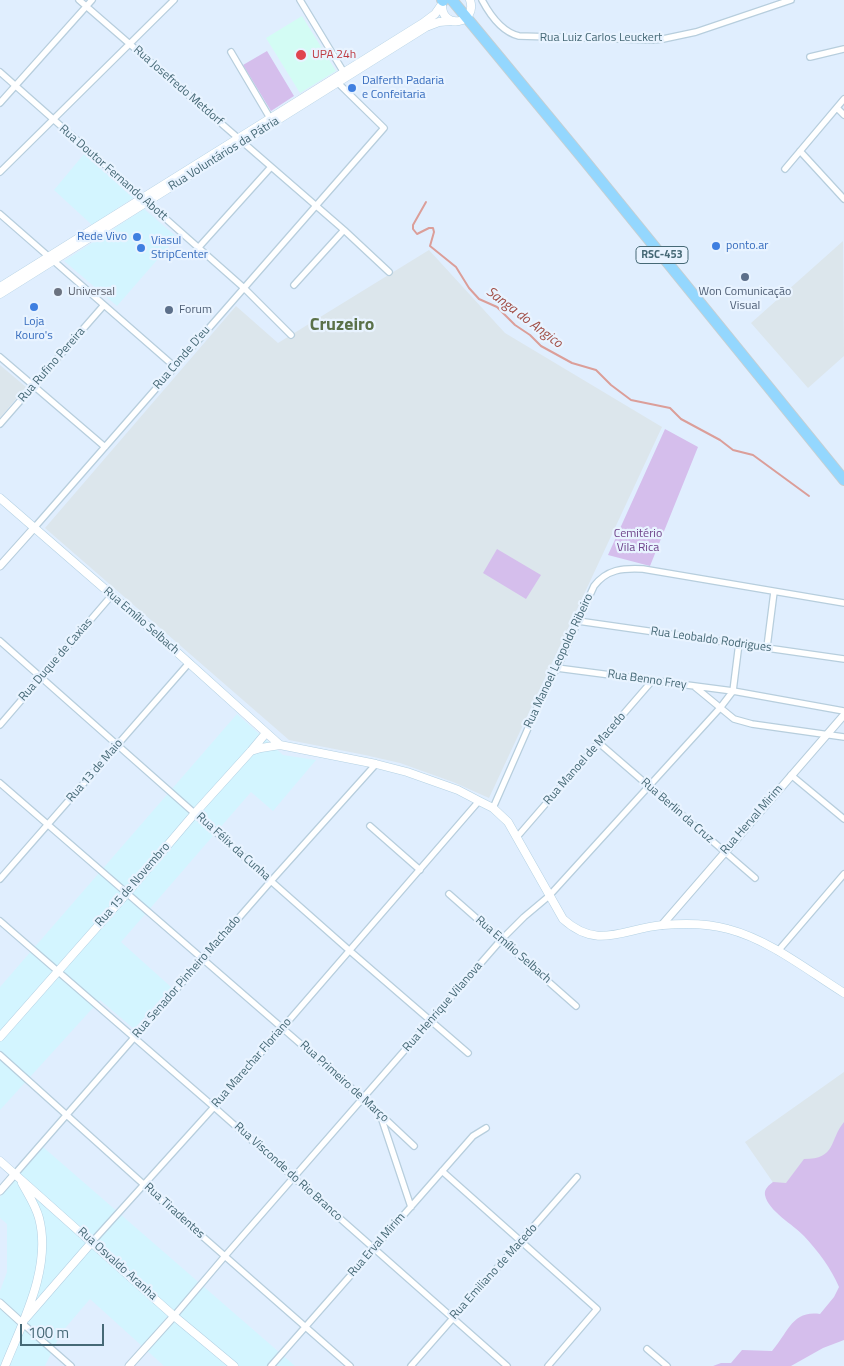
<!DOCTYPE html>
<html>
<head>
<meta charset="utf-8">
<style>
	body { margin:0 }
	#map { position:relative; width:844px; height:1366px; overflow:hidden; background:#e0eefe; font-family:"Titillium Web",sans-serif }
	canvas { display:block }
	.scale { position:absolute; left:20px; top:1324px; width:84px; height:22px; box-sizing:border-box; border:2px solid #466976; border-top:0; padding-left:6px; font-size:15px; line-height:18px; white-space:nowrap; color:#466976; -webkit-text-stroke:4px #e8f3ff; paint-order:stroke }
</style>
</head>
<body>
<div id="map">
<canvas width="844" height="1366"></canvas>
<div class="scale">100 m</div>
</div>
<script>
const context = document.querySelector('canvas').getContext('2d');
context.lineJoin = 'round';
function fillPath(path, color) { context.fillStyle = color; context.fill(path, 'evenodd'); }
function strokePath(path, color, width, dash) { context.strokeStyle = color; context.lineWidth = width; context.lineCap = dash ? 'butt' : 'round'; context.setLineDash(dash || []); context.stroke(path); }
function write(font, color, halo, rows, align = 'center') {
  context.font = font + ' "Titillium Web",sans-serif'; context.lineWidth = 4.5; context.setLineDash([]); context.textBaseline = 'middle'; context.strokeStyle = halo; context.fillStyle = color; for (const [text, x, y, turn = 0] of rows) {
    context.save(); context.translate(x, y); context.rotate((+turn || 0) * Math.PI / 180); context.textAlign = isNaN(turn) ? turn : align; if (halo) context.strokeText(text, 0, 0); context.fillText(text, 0, 0); context.restore();
  }
}
const commercial = new Path2D(`
	M84,154L133,198L92,225L54,190Z
	M144,209L177,237L117,306L64,261Z
	M237,714L283,755L316,760L273,811L251,792L121,942L171,987L134,1029L100,1000L0,1110V987Z
	M43,1147L295,1366H164L90,1299L61,1333L45,1366H0V1291L7,1272V1224L0,1218V1197Z`);
const industrial = new Path2D(`
	M843,241L844,356L808,388L751,323Z
	M429,250L505,333L662,427L489,798L453,782L400,763L365,755L289,740L45,528L236,306L278,343Z
	M0,365L26,387L0,418Z
	M844,1072V1285L745,1142Z`);
const medical = new Path2D(`
	M302,16L336,71L300,93L266,38Z`);
const green = new Path2D(`
	M267,51L294,96L271,111L243,65Z
	M665,429L698,447L650,566L608,555Z
	M497,549L541,575L526,599L483,573Z
	M844,1122V1340L823,1348L791,1366H713L721,1363H731L742,1350L772,1351C788,1333 792,1310 820,1314L834,1297L839,1287C831,1268 818,1251 804,1236C794,1225 768,1211 765,1195C764,1189 769,1185 773,1182L786,1183L804,1159C837,1159 829,1140 844,1122Z`);
const stream = new Path2D(`
	M426,202L413,225V229L417,234L429,228H433L434,232L430,246L456,267L469,288L479,299L497,307L515,325L530,335L541,346L572,363L596,370L611,385L631,400L670,408L681,419L720,440L733,450L753,455L809,496`);
const minor = new Path2D(`
	M79,0L344,230L389,272
	M300,0L346,76
	M482,0C490,15 502,32 519,36L653,40L663,39L696,32L791,0
	M231,52L270,118
	M810,57L844,49
	M0,72L244,288L291,335
	M0,103L92,0
	M837,108L844,115
	M800,151L844,199
	M785,169L844,99
	M0,172L174,0
	M0,214L175,367
	M199,247L271,167
	M294,285L344,230
	M0,357L105,447
	M0,424L104,305
	M34,528L384,128L335,80
	M578,621L844,659
	M0,641L350,951L468,1053
	M767,647L774,592
	M557,668L733,691L844,711
	M695,687L734,719L752,724L844,737
	M0,725L112,595
	M599,743L755,878
	M791,775L844,819
	M0,783L364,1099L414,1146
	M493,808L547,685L557,668L594,586C607,569 623,568 643,569L844,603
	M370,826L420,870
	M517,837L652,681
	M0,879L189,663
	M449,894L576,1006
	M0,921L214,1107L507,1366
	M778,951L844,874
	M0,1055L161,1200L350,1366
	M381,1117L411,1207
	M442,1171L597,1309L548,1366
	M14,1175L271,881L376,764
	M92,1242L214,1107L479,801
	M174,1316L225,1256L501,940L524,917L549,896L720,708L733,691L739,643
	M22,1323L71,1366
	M647,1349L667,1366
	M271,1366L473,1136L486,1128
	M411,1366L577,1177`);
const tertiary = new Path2D(`
	M0,566L34,528
	M662,925L844,715
	M0,1191L14,1175
	M0,1303L22,1323
	M129,1366L174,1316`);
const secondary = new Path2D(`
	M442,4C441,31 478,24 470,0
	M0,287L423,23L435,14L442,4
	M0,294L426,27L439,22L451,21
	M0,498L159,636L280,745
	M251,751L261,748L280,745L376,764L407,772L458,790L479,801L493,808L508,822L563,919C598,951 624,928 663,925C685,923 707,923 728,929C770,940 807,970 844,993
	M0,1037L127,893L195,813L251,751L266,733
	M0,1161L174,1316L234,1366
	M26,1318L92,1242
	M5,1366C23,1321 52,1267 39,1218C36,1206 28,1194 22,1183`);
const trunk = new Path2D(`
	M442,0L443,1
	M452,0L585,161L844,480`);
const markers = [
	[301,55,6,"#e0444e"],
	[352,88,5,"#3f7fe0"],
	[137,237,5,"#3f7fe0"],
	[716,246,5,"#3f7fe0"],
	[141,248,5,"#3f7fe0"],
	[745,277,5,"#5c6f8a"],
	[58,292,5,"#6b7280"],
	[34,307,5,"#3f7fe0"],
	[169,310,5,"#5c6f8a"]
];
const shields = [
	[662,255,52]
];
const shieldNames = [
	["RSC-453",662,255]
];
const streetNames = [
	["Rua Luiz Carlos Leuckert",601,38],
	["Rua Josefredo Metdorf",178,86,41],
	["Rua Voluntários da Pátria",224,154,-32],
	["Rua Doutor Fernando Abott",113,173,41],
	["Rua Conde D'eu",182,358,-49],
	["Rua Rufino Pereira",52,365,-49],
	["Rua Emílio Selbach",141,621,41],
	["Rua Leobaldo Rodrigues",711,640,8],
	["Rua Duque de Caxias",56,660,-49],
	["Rua Manoel Leopoldo Ribeiro",559,661,-65],
	["Rua Benno Frey",647,680,8],
	["Rua Manoel de Macedo",585,759,-49],
	["Rua 13 de Maio",95,771,-49],
	["Rua Berlin da Cruz",677,811,41],
	["Rua Herval Mirim",752,820,-49],
	["Rua Félix da Cunha",233,847,42],
	["Rua 15 de Novembro",133,885,-49],
	["Rua Emílio Selbach",513,950,41],
	["Rua Senador Pinheiro Machado",187,977,-49],
	["Rua Henrique Vilanova",443,1007,-49],
	["Rua Marechar Floriano",252,1063,-49],
	["Rua Primeiro de Março",344,1082,42],
	["Rua Visconde do Rio Branco",288,1172,42],
	["Rua Tiradentes",174,1211,42],
	["Rua Erval Mirim",377,1245,-49],
	["Rua Osvaldo Aranha",117,1264,42],
	["Rua Emiliano de Macedo",494,1272,-48]
];
const healthNames = [
	["UPA 24h",312,55]
];
const shopNames = [
	["Dalferth Padaria",362,81],
	["e Confeitaria",362,95],
	["Rede Vivo",127,237,"right"],
	["Viasul",151,241],
	["StripCenter",151,255],
	["ponto.ar",726,246],
	["Loja",34,322,"center"],
	["Kouro's",34,336,"center"]
];
const worshipNames = [
	["Universal",68,292]
];
const serviceNames = [
	["Won Comunicação",745,292],
	["Visual",745,306],
	["Forum",179,310,"left"]
];
const parkNames = [
	["Cemitério",638,534],
	["Vila Rica",638,548]
];
const waterNames = [
	["Sanga do Angico",524,318,37]
];
const districtNames = [
	["Cruzeiro",342,326]
];
fillPath(commercial, '#d3f5ff');
fillPath(industrial, '#dce6ec');
fillPath(medical, '#d3fcf4');
fillPath(green, '#d5beec');
strokePath(stream, '#db9e99', 2);
strokePath(minor, '#b7cedd', 8);
strokePath(tertiary, '#b7cedd', 9);
strokePath(secondary, '#b4d1e3', 9);
strokePath(trunk, '#c4cfd3', 12);
strokePath(minor, '#fff', 5.5);
strokePath(tertiary, '#fff', 7);
strokePath(secondary, '#fff', 8);
strokePath(trunk, '#94d7fe', 10);
for (const [x, y, r, color] of markers) { const dot = new Path2D(); dot.arc(x, y, r, 0, 2 * Math.PI); context.fillStyle = color; context.fill(dot); strokePath(dot, '#e8f3ff', 2); }
for (const [x, y, w] of shields) { const box = new Path2D(); box.roundRect(x - w / 2, y - 8.5, w, 17, 4); context.fillStyle = '#e8f3ff'; context.fill(box); strokePath(box, '#466976', 1); }
write('bold 11px', '#466976', null, shieldNames);
write('12px', '#466976', '#e8f3ff', streetNames);
write('12px', '#be3a42', '#e8f3ff', healthNames, 'left');
write('12px', '#366cbe', '#e8f3ff', shopNames, 'left');
write('12px', '#5b616d', '#e8f3ff', worshipNames, 'left');
write('12px', '#4e5e75', '#e8f3ff', serviceNames);
write('12px', '#6e4289', '#e8f3ff', parkNames);
write('italic 14px', '#a14e46', '#e8f3ff', waterNames);
write('bold 18px', '#5a7149', '#e8f3ff', districtNames);
</script>
</body>
</html>
